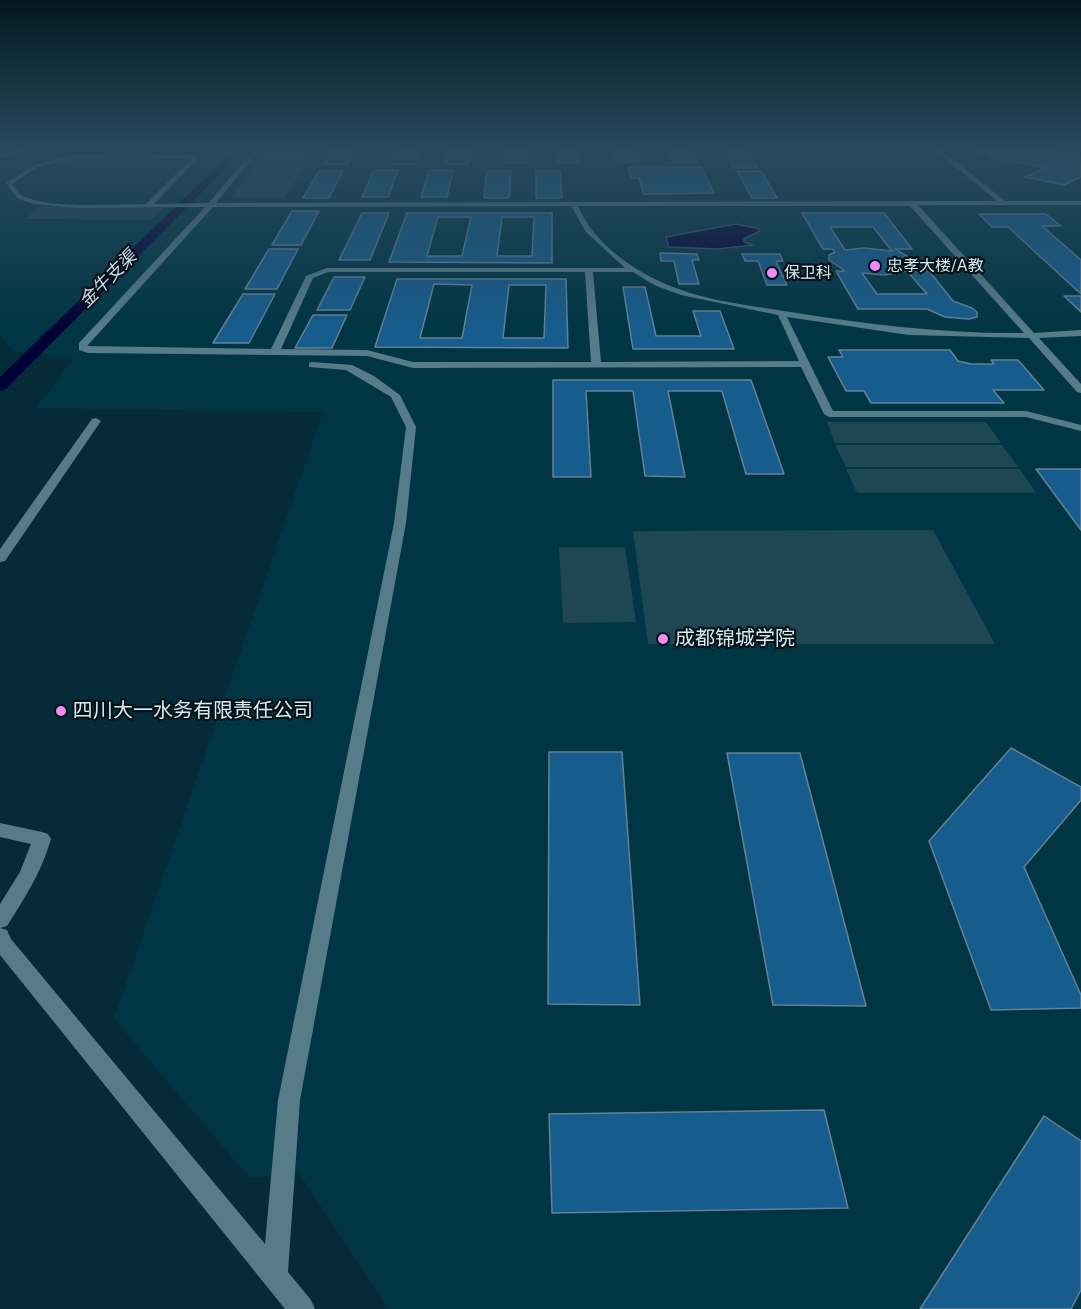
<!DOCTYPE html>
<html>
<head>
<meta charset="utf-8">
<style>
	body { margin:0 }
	canvas { display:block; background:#042b37 }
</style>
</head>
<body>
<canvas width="1081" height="1309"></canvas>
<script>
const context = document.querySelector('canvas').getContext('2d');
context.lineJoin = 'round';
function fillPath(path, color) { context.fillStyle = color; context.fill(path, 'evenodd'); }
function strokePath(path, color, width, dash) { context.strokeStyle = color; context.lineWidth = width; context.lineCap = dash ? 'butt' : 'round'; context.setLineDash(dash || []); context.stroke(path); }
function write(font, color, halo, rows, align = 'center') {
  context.font = font + ' "Public Sans","Noto Sans SC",sans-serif'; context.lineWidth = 4.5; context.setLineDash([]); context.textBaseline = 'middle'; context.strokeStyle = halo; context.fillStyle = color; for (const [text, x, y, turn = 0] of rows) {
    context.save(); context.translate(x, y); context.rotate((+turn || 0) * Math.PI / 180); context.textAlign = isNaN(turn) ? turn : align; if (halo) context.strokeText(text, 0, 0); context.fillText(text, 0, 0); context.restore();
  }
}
const built = new Path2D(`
	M12,148H1081V1309H389L299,1173L250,1178L114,1019L323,412L36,408L72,360L13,351L0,336V152Z`);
const green = new Path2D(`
	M162,148H213L207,154H155Z
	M269,148H316L285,197H232Z
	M105,149H156L149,155H97Z
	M42,206L164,208L151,220L25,219Z
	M827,422H986L1001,443H835Z
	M835,445H1002L1018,467H846Z
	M846,469H1020L1036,493H857Z
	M933,530L995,644H648L633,531Z
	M559,547H625L636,622L563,623Z`);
const water = new Path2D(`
	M736,224L756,228L760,231L744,239V242L753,245L717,249L669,247L666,237Z`);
const canal = new Path2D(`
	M236,148H246L6,389L0,391V377Z`);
const building = new Path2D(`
	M333,148H356L348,164H324Z
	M398,148H421L415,164H392Z
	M449,148H471L468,164H445Z
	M505,148H527V163H504Z
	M555,148H578L579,163H556Z
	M613,148H635L640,162H616Z
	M667,148H690L697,163H673Z
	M724,148H747L758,168H734Z
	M981,148H1038L1081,156V177L1064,185L1025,177L1046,168L989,157L993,155L972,151Z
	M628,167H701L714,193L644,194L639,178H631Z
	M374,170H398L388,197H362Z
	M429,170H453L447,197H421Z
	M319,171H343L329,198H303Z
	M487,171H511L509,198H484Z
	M536,171H560L562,198H536Z
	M737,171H761L777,198H752Z
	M292,211H319L301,245H272Z
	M362,213H389L370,260H339Z
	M407,213H552V263L389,262ZM438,217H471L462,256H427ZM502,217H534L532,256H497Z
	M802,213H884L912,249H895L915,261V266L911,271H929L953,301L972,308L977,312V317L969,319L945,317L927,309H858L836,271H845L829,260V255L835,252L832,249H823ZM830,227H873L892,251L864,248L845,250ZM907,271L927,294H877L862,273L885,275Z
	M979,214H1046L1061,226H1042L1081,260V294L1008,227H992Z
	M269,249H298L277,289H245Z
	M660,253L697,254L699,260H692L699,284H679L674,261H661Z
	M742,254H780L783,261H776L787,285H767L758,261H745Z
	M334,277H365L350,310H317Z
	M397,279H566L568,348L375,347ZM434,284L472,285L462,338H420ZM509,285H546L544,338H503Z
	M623,287H645L656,336H701L693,311H720L734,349H633Z
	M243,294H275L249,343H213Z
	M1064,296H1081V312Z
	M313,315H347L332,348H295Z
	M839,350H950L958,361L971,364H994L991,360H1018L1044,390H993L1004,403H871L864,391H846L828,357H843Z
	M553,380H751L784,474H746L722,391H668L685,477L645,476L633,391H586L591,477H553Z
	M1036,469H1081V530Z
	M1011,748L1081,787V800L1024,867L1081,995V1008L991,1010L929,841Z
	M549,752H622L640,1005L548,1004Z
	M727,753H800L866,1006L773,1005Z
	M824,1110L848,1208L552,1213L549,1114Z
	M1044,1116L1081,1141V1290L1071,1309H920Z`);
const minor = new Path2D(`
	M25,148H35L0,158V154Z
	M255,148H261L216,203L997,201L932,148H939L1005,201H1081V205H918L1034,333L1081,330V336L1039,338L1081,384V393L1077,392L1029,338L909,335L787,317L833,411H1026L1081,425V431L1026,417H829L824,414L801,367L413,368L367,356L88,353L79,350V343L205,207L78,208L33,204L17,198L6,183L34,165L75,155H196L198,158L154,204L209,203ZM75,159H191L146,204C115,204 53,209 25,197C19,195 16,189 12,184L38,167ZM571,206L586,232L625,268H327L306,276L271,349L87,346L213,207ZM578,206H910L1024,333C942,334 866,324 784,311C747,305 708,301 673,287C636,273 594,244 578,206ZM328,272H585L591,362H413L367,350L281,349L313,278ZM593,272H633L654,285L681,295L778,315L799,361L601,362Z
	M312,362L352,365L374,376L400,395L416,427L406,523L300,1100L288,1272L311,1300L315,1309H285L0,955V904L20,872L31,844L0,837V823L42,832L48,834L51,839C42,871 25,898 7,926L0,928L7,930L11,939L265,1244L278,1100L394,523L406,427L391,397L346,370L309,367V363Z
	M96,418L101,421L5,561L0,562V549L92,419Z`);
const markers = [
	[875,266,6,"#f18bf5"],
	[772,273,6,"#f18bf5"],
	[663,639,6,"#f18bf5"],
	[61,711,6,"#f18bf5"]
];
const farPoinames = [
	["忠孝大楼/A教",887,266],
	["保卫科",784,273]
];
const farWaternames = [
	["金牛支渠",108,279,-45]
];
const poiNames = [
	["成都锦城学院",675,639],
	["四川大一水务有限责任公司",73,711]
];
fillPath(built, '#003544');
fillPath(green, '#1e4653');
fillPath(water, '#000136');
strokePath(water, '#40476f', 1.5);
fillPath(canal, '#000136');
fillPath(building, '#165c8c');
strokePath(building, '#658097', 1.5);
fillPath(minor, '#567b89');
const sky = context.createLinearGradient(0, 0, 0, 331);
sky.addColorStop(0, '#02181e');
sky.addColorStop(0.45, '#294a5e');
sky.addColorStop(1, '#294a5e00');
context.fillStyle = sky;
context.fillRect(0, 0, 1081, 331);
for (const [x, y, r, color] of markers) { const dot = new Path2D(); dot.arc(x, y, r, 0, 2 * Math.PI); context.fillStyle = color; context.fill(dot); strokePath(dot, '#041117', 2); }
write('16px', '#d7ebf3', '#041117', farPoinames, 'left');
write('italic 18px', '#d0dbf0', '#041117', farWaternames);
write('20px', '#d7ebf3', '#041117', poiNames, 'left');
</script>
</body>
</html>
